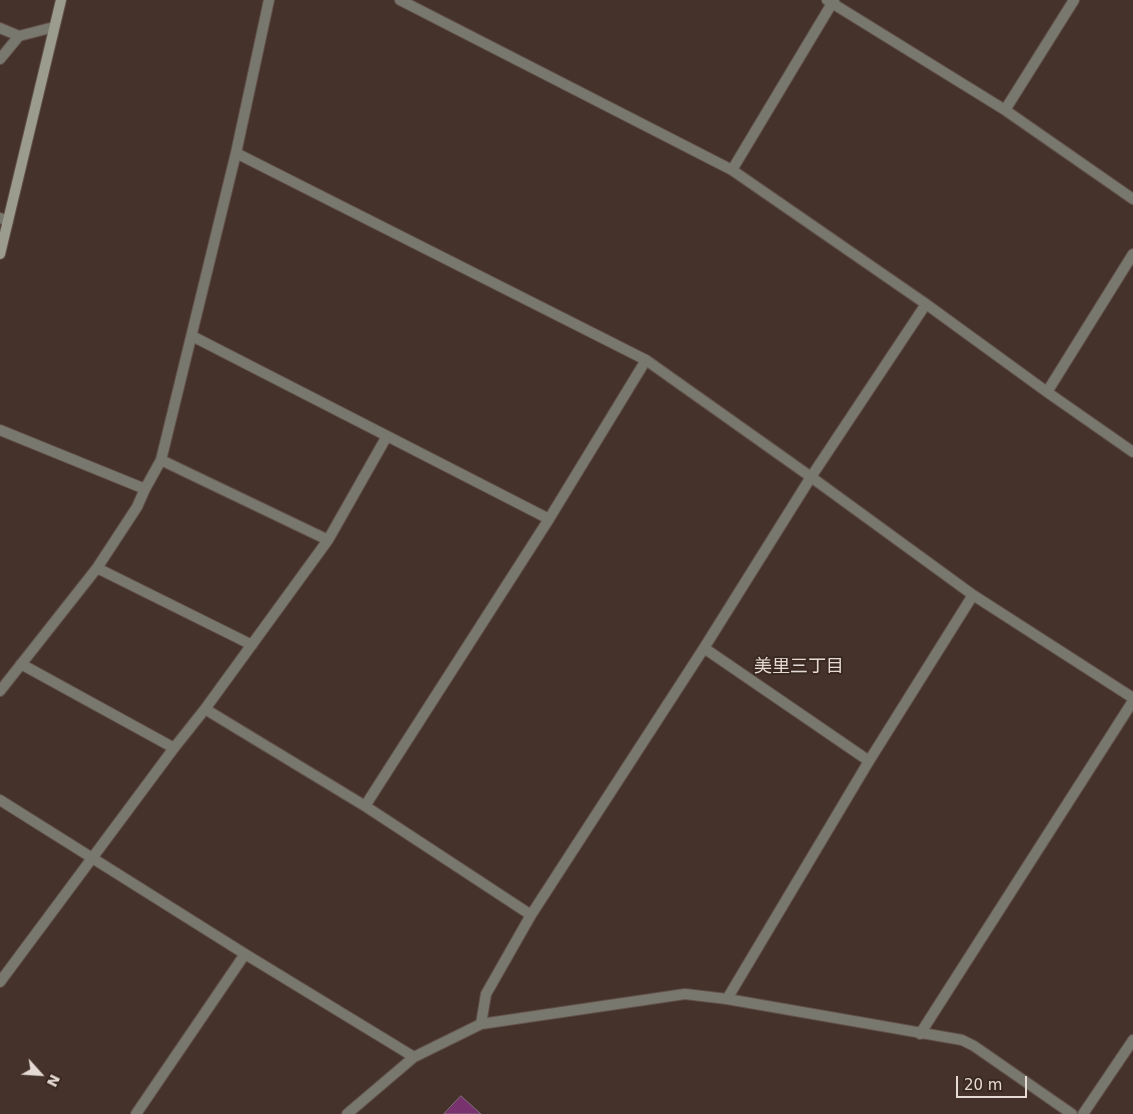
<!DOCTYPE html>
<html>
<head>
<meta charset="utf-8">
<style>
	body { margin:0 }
	#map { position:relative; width:1133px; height:1114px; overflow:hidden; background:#45332b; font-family:"DejaVu Sans",sans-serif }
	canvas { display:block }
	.north { position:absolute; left:15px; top:1049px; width:50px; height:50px; -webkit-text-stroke:4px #3a2921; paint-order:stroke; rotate:116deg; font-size:14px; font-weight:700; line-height:20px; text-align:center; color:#e6dad5 }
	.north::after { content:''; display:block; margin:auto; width:18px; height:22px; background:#e6dad5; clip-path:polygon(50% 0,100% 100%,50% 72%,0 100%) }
	.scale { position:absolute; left:956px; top:1076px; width:71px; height:22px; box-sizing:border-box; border:2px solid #e6dad5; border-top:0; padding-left:6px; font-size:15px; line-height:18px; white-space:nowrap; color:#e6dad5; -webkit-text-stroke:4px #3a2921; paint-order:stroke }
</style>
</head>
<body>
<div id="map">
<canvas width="1133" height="1114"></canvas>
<div class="north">N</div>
<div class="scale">20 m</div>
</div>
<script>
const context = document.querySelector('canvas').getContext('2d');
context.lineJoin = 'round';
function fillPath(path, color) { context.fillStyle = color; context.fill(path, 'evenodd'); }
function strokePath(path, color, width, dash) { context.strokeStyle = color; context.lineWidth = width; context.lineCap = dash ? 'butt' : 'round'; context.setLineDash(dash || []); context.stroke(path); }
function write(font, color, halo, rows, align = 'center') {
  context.font = font + ' "DejaVu Sans","Noto Sans JP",sans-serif'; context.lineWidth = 4; context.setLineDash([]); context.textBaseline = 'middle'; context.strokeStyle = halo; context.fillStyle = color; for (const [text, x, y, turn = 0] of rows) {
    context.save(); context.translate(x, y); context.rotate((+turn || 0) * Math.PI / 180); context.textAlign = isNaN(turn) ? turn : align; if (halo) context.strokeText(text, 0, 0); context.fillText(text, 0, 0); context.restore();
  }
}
const building = new Path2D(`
	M461,1096L481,1114H444Z`);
const street = new Path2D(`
	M400,0L732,170L926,304L1047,392L1133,452
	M827,0L1005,110L1133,199
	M0,28L19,36
	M0,59L19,36L54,27
	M1005,110L1074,0
	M236,153L646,360L811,477L973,595L1133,698
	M732,170L834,0
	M0,218L8,221
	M192,336L549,519
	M1047,392L1133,254
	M0,430L145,489
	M161,460L328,540
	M97,568L252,645
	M704,648L869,761
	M21,664L174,748
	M0,691L97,568L137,507L145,489L161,460L236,153L269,0
	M205,709L365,806L531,915
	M0,800L245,954L414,1057
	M365,806L549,519L646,360
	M0,982L174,748L205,709L328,540L387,436
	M727,999L869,761L973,595
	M481,1024L486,994L531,915L704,648L811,477L926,304
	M920,1034L1133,701
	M136,1114L245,954
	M347,1114L414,1057L481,1024L685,994L727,999L962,1040L974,1046L1072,1114
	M1083,1114L1133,1040`);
const secondary = new Path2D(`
	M0,254L61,0`);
const neighbourhoodNames = [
	["美里三丁目",799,667]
];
fillPath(building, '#78336e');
strokePath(building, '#80707d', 1);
strokePath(street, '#62514a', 12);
strokePath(secondary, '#62514a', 12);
strokePath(street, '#78786f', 10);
strokePath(secondary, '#9c9c8e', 10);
write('18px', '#e6dad5', '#3a2921', neighbourhoodNames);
</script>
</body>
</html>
